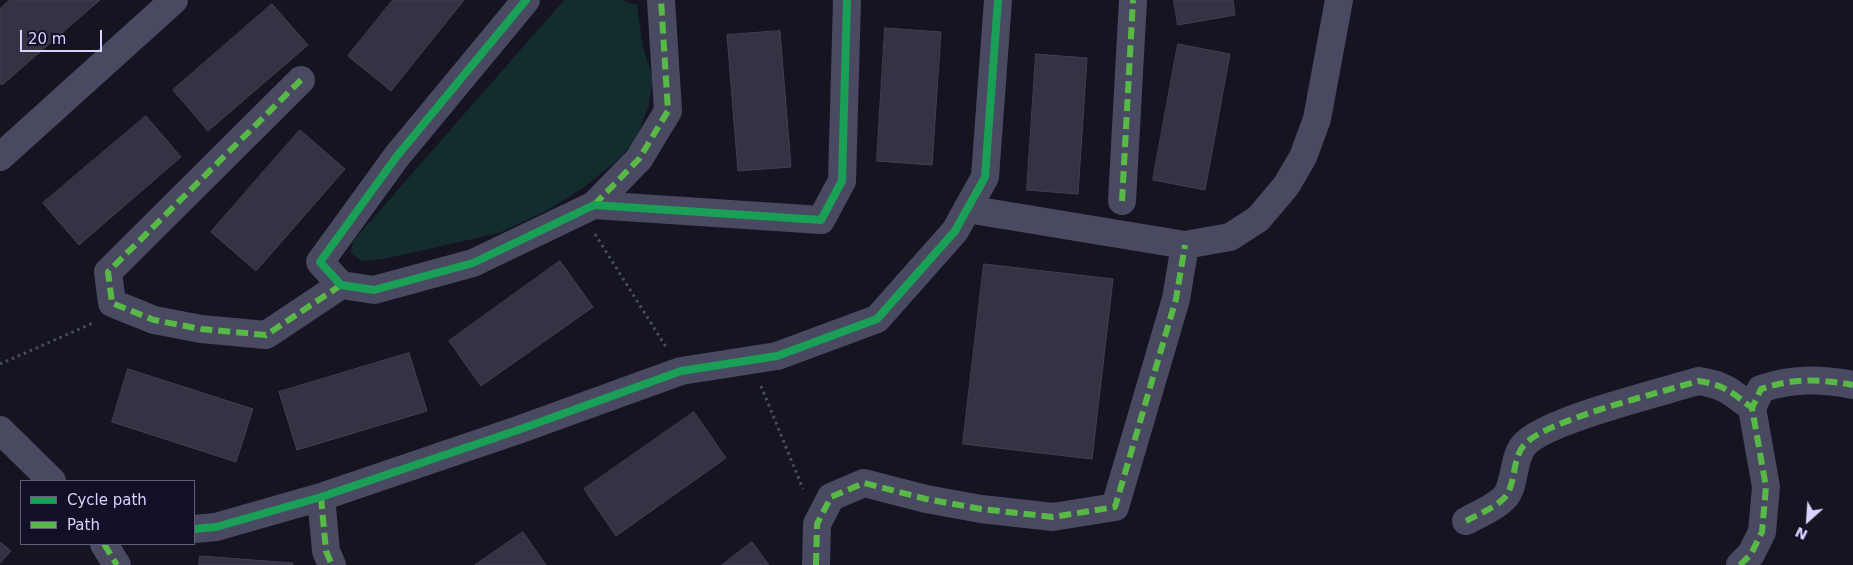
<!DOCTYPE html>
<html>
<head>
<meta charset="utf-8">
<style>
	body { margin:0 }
	#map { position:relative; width:1853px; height:565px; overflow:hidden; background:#161421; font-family:"DejaVu Sans",sans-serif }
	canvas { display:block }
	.legend { position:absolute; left:20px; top:480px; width:175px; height:65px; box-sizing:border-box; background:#130f26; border:1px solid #625e7d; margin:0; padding:6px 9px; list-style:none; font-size:15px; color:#d9d4ff }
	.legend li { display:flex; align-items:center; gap:10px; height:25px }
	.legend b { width:25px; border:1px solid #625e7d }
	.north { position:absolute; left:1783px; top:495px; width:50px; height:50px; -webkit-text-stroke:4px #130f26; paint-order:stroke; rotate:206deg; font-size:14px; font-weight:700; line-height:20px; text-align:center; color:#d9d4ff }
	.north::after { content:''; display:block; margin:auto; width:18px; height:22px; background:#d9d4ff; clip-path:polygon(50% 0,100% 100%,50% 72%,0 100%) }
	.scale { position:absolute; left:20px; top:30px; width:82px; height:22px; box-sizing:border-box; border:2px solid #d9d4ff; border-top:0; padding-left:6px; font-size:15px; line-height:18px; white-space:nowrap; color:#d9d4ff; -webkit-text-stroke:4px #130f26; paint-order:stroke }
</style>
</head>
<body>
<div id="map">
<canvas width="1853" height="565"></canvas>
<ul class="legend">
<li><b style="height:6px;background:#1a9f57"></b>Cycle path</li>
<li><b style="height:6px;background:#58b947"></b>Path</li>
</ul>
<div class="north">N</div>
<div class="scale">20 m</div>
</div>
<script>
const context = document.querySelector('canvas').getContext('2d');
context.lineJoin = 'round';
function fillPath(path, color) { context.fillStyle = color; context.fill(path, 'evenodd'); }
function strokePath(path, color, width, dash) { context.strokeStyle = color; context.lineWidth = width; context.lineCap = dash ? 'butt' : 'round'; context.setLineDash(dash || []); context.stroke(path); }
const green = new Path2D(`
	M564,0H621L637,5L643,47L653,78L649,104L636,141L614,163L583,188L548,210L499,233L384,259L362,261L351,253L353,241Z`);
const building = new Path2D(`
	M10,0H100L2,85L0,83V9Z
	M393,0H464L391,91L348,56Z
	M1174,0H1233L1235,15L1178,25Z
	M272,4L308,45L208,131L173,90Z
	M885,28L941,32L932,165L877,161Z
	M780,31L791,167L738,171L727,35Z
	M1178,44L1230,54L1205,190L1153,180Z
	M1036,54L1087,58L1078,194L1027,190Z
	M146,116L181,157L79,245L43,203Z
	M300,130L345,169L256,271L211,232Z
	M560,261L593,307L481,386L449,341Z
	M984,264L1113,279L1092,459L963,444Z
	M409,353L427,411L297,450L279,392Z
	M128,369L253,409L236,462L112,422Z
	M694,412L726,458L616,536L584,489Z
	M523,532L546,565H475Z
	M0,542L11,551L0,563Z
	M752,542L769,565H722Z
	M200,556L293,563V565H199Z`);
const path = new Path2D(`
	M595,234L666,347
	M0,364L93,323
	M761,386L803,489`);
const minor = new Path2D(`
	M526,0L397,156L320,262L341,285L374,290L473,263L594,205L821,220L842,181L847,0
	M301,80L108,272L112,303L154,320L201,329L266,335L341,285
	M0,157L174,0
	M1122,201L1133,0
	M594,205L639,159L668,111L661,0
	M967,209L1185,245L1230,237L1258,219L1286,186L1303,157L1317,119L1339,0
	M0,430L52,481
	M321,497L326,551L332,565
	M1466,521C1477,515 1492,509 1502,500C1517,488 1511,460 1524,445C1545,420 1663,392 1698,381C1723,384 1733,393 1752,408
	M194,529L216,527L321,497L518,430L681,371L777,356L877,319L955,231L985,177L998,0
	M104,544L117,565
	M816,565L817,524L831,497L864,483L926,499L981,509L1053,517L1115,507L1176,299L1185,245
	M1740,565L1751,554L1762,532L1766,487L1752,408L1761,389C1792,378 1821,379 1853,385`);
const quiet = new Path2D(`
	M301,80L108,272L112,303L154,320L201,329L266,335L341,285
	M1122,201L1133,0
	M594,205L639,159L668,111L661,0
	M321,497L326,551L332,565
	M1466,521C1477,515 1492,509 1502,500C1517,488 1511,460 1524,445C1545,420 1663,392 1698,381C1723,384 1733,393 1752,408
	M104,544L117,565
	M816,565L817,524L831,497L864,483L926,499L981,509L1053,517L1115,507L1176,299L1185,245
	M1740,565L1751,554L1762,532L1766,487L1752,408L1761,389C1792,378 1821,379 1853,385`);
const cycleway = new Path2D(`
	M526,0L397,156L320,262L341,285L374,290L473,263L594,205L821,220L842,181L847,0
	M194,529L216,527L321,497L518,430L681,371L777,356L877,319L955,231L985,177L998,0`);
fillPath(green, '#132c2d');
fillPath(building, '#343243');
strokePath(building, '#433f54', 1);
strokePath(path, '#44505f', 3, [2.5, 4]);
strokePath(minor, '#4a4962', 28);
strokePath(quiet, '#58b947', 6, [12, 6]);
strokePath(cycleway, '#1a9f57', 8);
</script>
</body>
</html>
